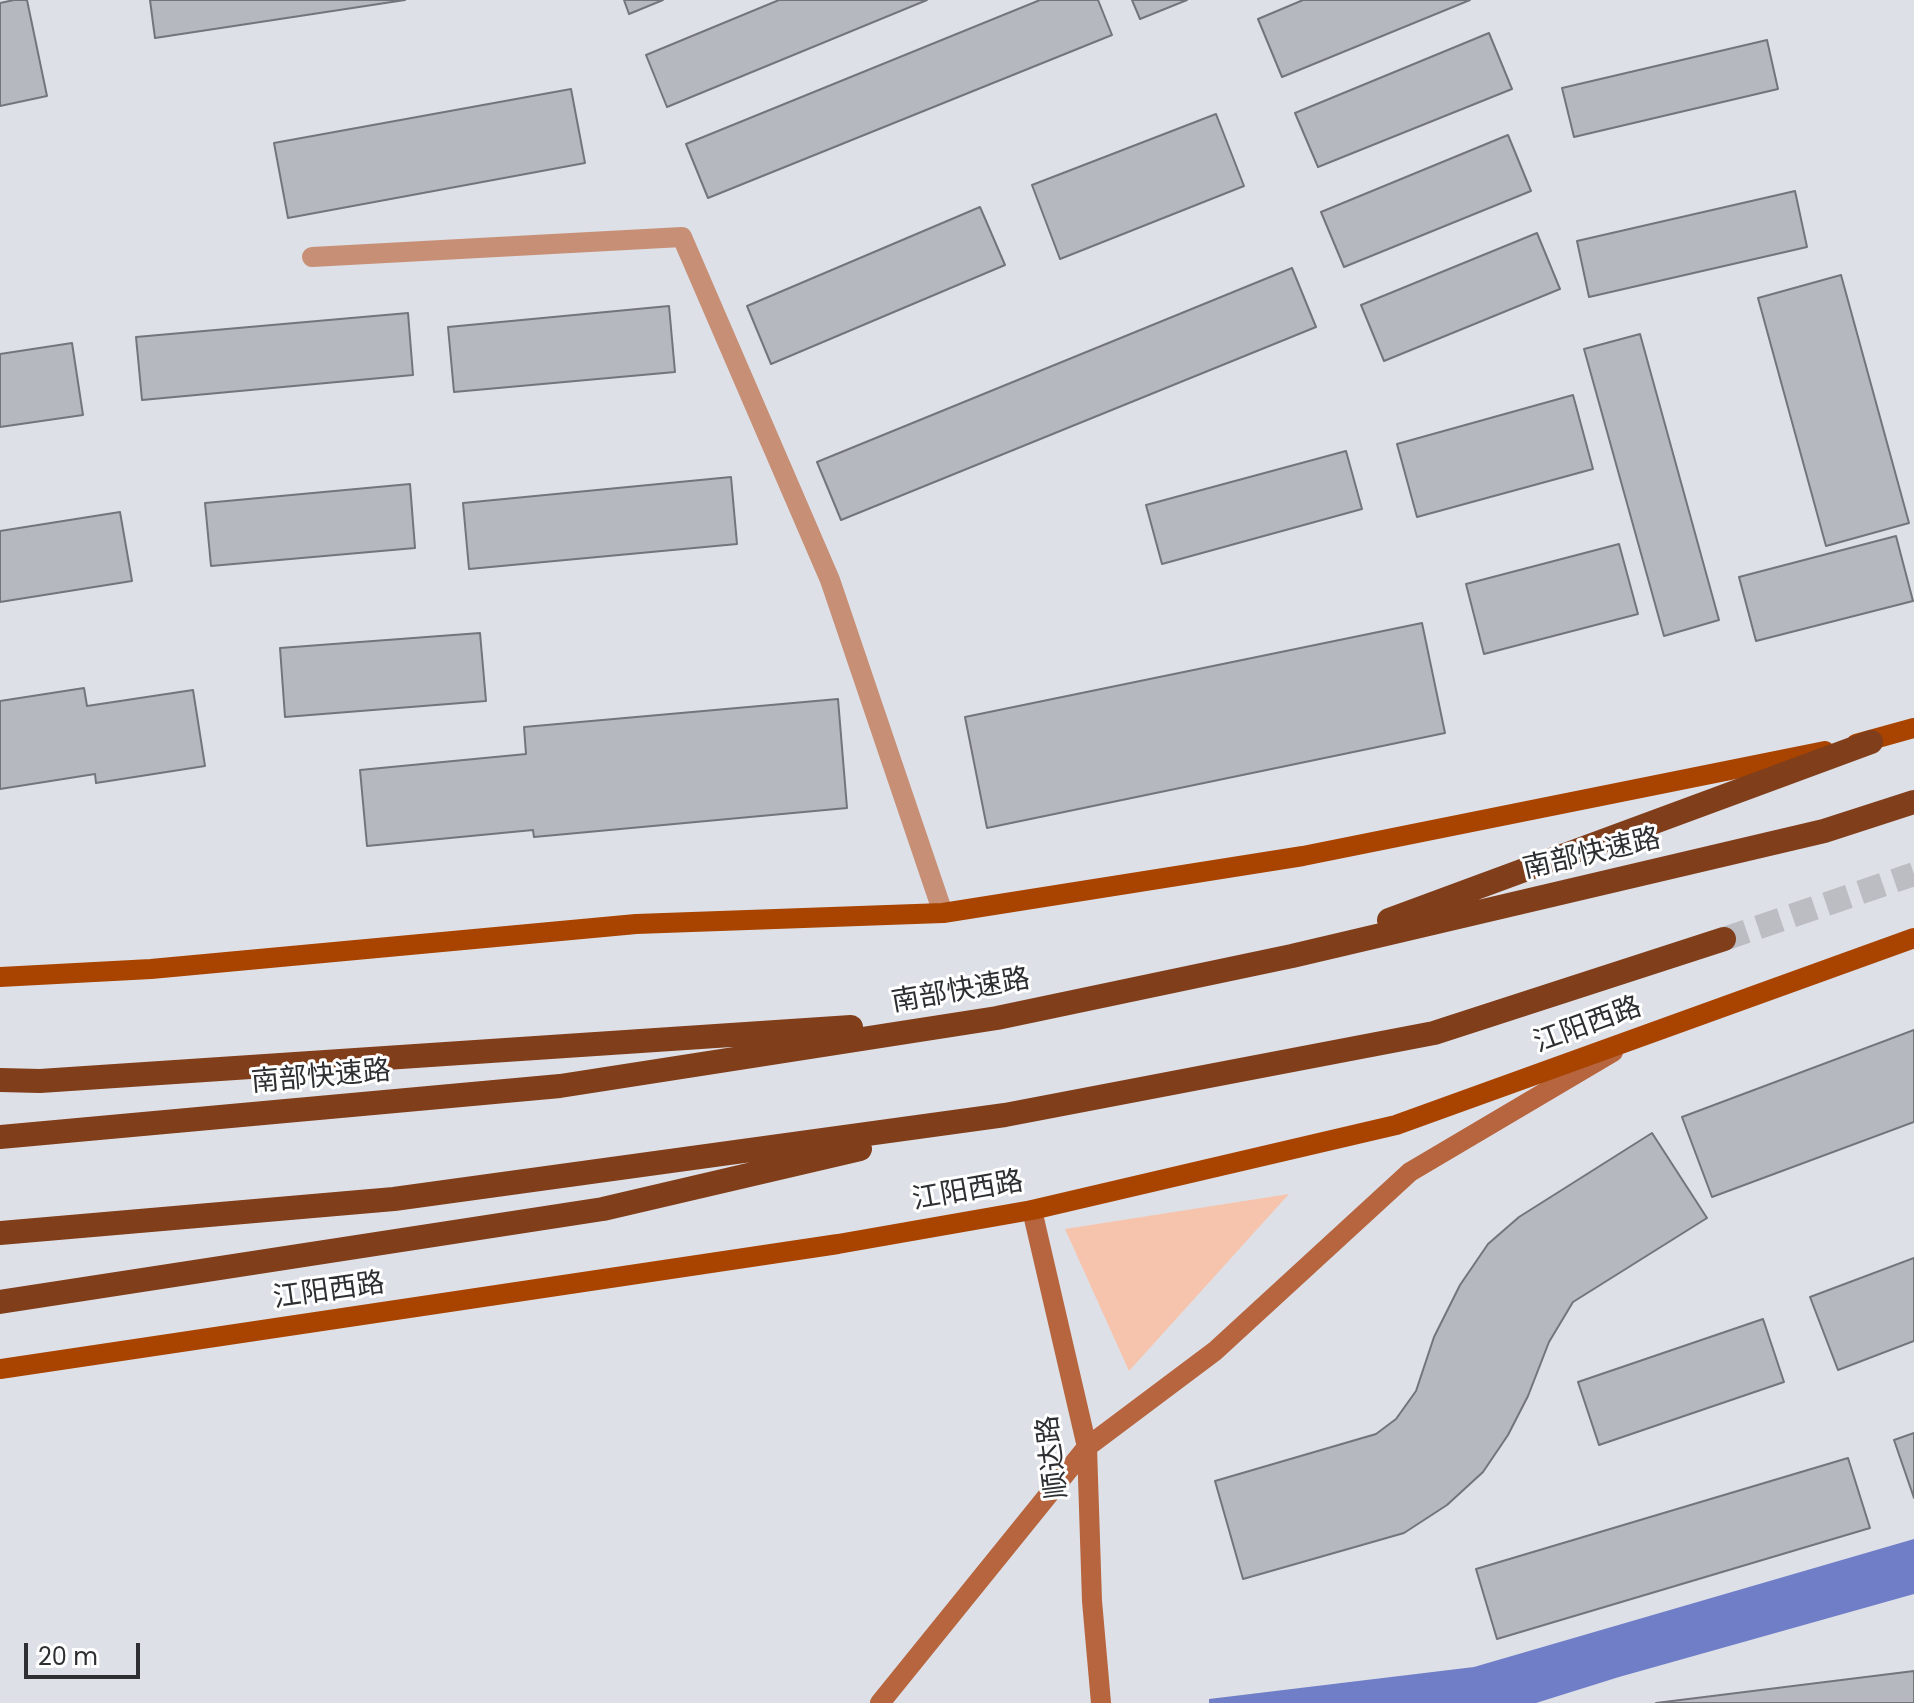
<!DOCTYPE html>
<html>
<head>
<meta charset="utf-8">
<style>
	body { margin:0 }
	#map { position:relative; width:1914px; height:1703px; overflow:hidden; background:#dee0e7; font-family:Poppins,sans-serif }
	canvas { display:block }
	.scale { position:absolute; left:24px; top:1643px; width:116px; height:36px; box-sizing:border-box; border:4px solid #2e2f32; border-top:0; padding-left:10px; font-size:24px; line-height:28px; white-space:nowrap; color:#2e2f32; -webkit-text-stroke:6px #fff; paint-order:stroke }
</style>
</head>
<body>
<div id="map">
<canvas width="1914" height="1703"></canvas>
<div class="scale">20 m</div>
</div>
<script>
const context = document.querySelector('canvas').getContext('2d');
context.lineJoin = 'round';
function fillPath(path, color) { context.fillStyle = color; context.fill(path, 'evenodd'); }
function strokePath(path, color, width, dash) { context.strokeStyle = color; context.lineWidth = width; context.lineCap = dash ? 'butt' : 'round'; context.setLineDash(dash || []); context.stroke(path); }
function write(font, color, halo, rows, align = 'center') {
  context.font = font + ' Poppins,"Noto Sans SC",sans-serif'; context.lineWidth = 6; context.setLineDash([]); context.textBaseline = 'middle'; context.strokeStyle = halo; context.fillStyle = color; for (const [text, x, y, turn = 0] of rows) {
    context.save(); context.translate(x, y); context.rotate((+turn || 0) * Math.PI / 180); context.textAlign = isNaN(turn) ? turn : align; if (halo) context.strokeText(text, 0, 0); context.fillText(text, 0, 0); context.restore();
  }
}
const green = new Path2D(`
	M1289,1194L1129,1371L1065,1229Z`);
const water = new Path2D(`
	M1914,1539V1594L1619,1677L1536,1703H1209V1699L1474,1667Z`);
const building = new Path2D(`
	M14,0H27L47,96L0,106V3Z
	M150,0H405L155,38Z
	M624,0H663L629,14Z
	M779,0H927L667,107L646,55Z
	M1040,0H1098L1112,35L708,198L686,144Z
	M1132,0H1187L1140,19Z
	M1303,0H1470L1282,77L1258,19Z
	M1489,33L1512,89L1318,167L1295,113Z
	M1767,40L1778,89L1574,137L1562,88Z
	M571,89L585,163L288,218L274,143Z
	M1216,114L1244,186L1060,259L1032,185Z
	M1508,135L1531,191L1344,267L1321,212Z
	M1795,191L1807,247L1589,297L1577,241Z
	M980,207L1005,265L771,364L747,306Z
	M1537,233L1560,289L1384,361L1361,305Z
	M1292,268L1316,327L841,520L817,462Z
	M1841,275L1909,523L1826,546L1758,298Z
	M669,306L675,372L454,392L448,327Z
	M408,313L413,375L142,400L136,337Z
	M1640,334L1719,620L1664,636L1584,349Z
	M72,343L83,415L0,427V354Z
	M1573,395L1593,469L1417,517L1397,444Z
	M1346,451L1362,509L1162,564L1146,505Z
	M731,477L737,544L469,569L463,503Z
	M410,484L415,548L211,566L205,503Z
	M120,512L132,581L0,602V531Z
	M1896,536L1913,601L1756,641L1739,577Z
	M1619,544L1638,614L1484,654L1466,584Z
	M1422,623L1445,733L987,828L965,717Z
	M480,633L486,701L285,717L280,648Z
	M84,688L87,706L193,690L205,766L96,783L95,774L0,789V701Z
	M838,699L847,808L534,837L533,830L367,846L360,770L526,754L524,727Z
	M1914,1030V1122L1712,1197L1682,1117Z
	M1652,1133L1707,1218L1573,1302L1549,1342L1528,1396L1508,1435L1483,1472L1447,1505L1404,1533L1243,1579L1215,1481L1376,1434L1396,1419L1416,1391L1434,1337L1460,1285L1488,1244L1519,1217Z
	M1914,1258V1341L1838,1370L1810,1297Z
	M1763,1319L1784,1382L1599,1445L1578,1382Z
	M1914,1433V1498L1894,1440Z
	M1848,1458L1870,1528L1497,1639L1476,1569Z
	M1914,1671V1703H1656Z`);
const highwayTunnel = new Path2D(`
	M1724,939L1914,874`);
const street = new Path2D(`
	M312,257L682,237L830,580L943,913`);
const secondary = new Path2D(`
	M1032,1210L1087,1447L1092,1601L1101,1703
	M880,1703L1087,1447L1215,1351L1410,1172L1613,1052`);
const primary = new Path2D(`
	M1856,744L1914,728
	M0,977L151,969L636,924L943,913L1303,856L1825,751
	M0,1369L838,1244L1032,1210L1396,1125L1914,938`);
const highway = new Path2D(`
	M1389,920L1871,742
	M0,1080L40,1081L851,1027
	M0,1137L560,1086L997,1018L1292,956L1824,831L1914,802
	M0,1233L394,1199L1005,1115L1434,1033L1724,939
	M0,1302L603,1209L860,1149`);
const streetNames = [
	["南部快速路",1592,855,-13],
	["南部快速路",961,992,-10],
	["江阳西路",1588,1026,-20],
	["南部快速路",321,1078,-5],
	["江阳西路",968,1192,-10],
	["江阳西路",329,1292,-8],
	["顺达路",1054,1457,-97]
];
fillPath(green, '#f6c4ad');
fillPath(water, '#6f7ec7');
fillPath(building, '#b6b8bf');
strokePath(building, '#73757c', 2);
strokePath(highwayTunnel, '#bbbdc3', 24, [24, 12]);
strokePath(street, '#c78f75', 20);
strokePath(secondary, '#b6653e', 20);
strokePath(primary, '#a84400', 20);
strokePath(highway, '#813e1b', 24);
write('28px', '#2e2f32', '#fff', streetNames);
</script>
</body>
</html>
